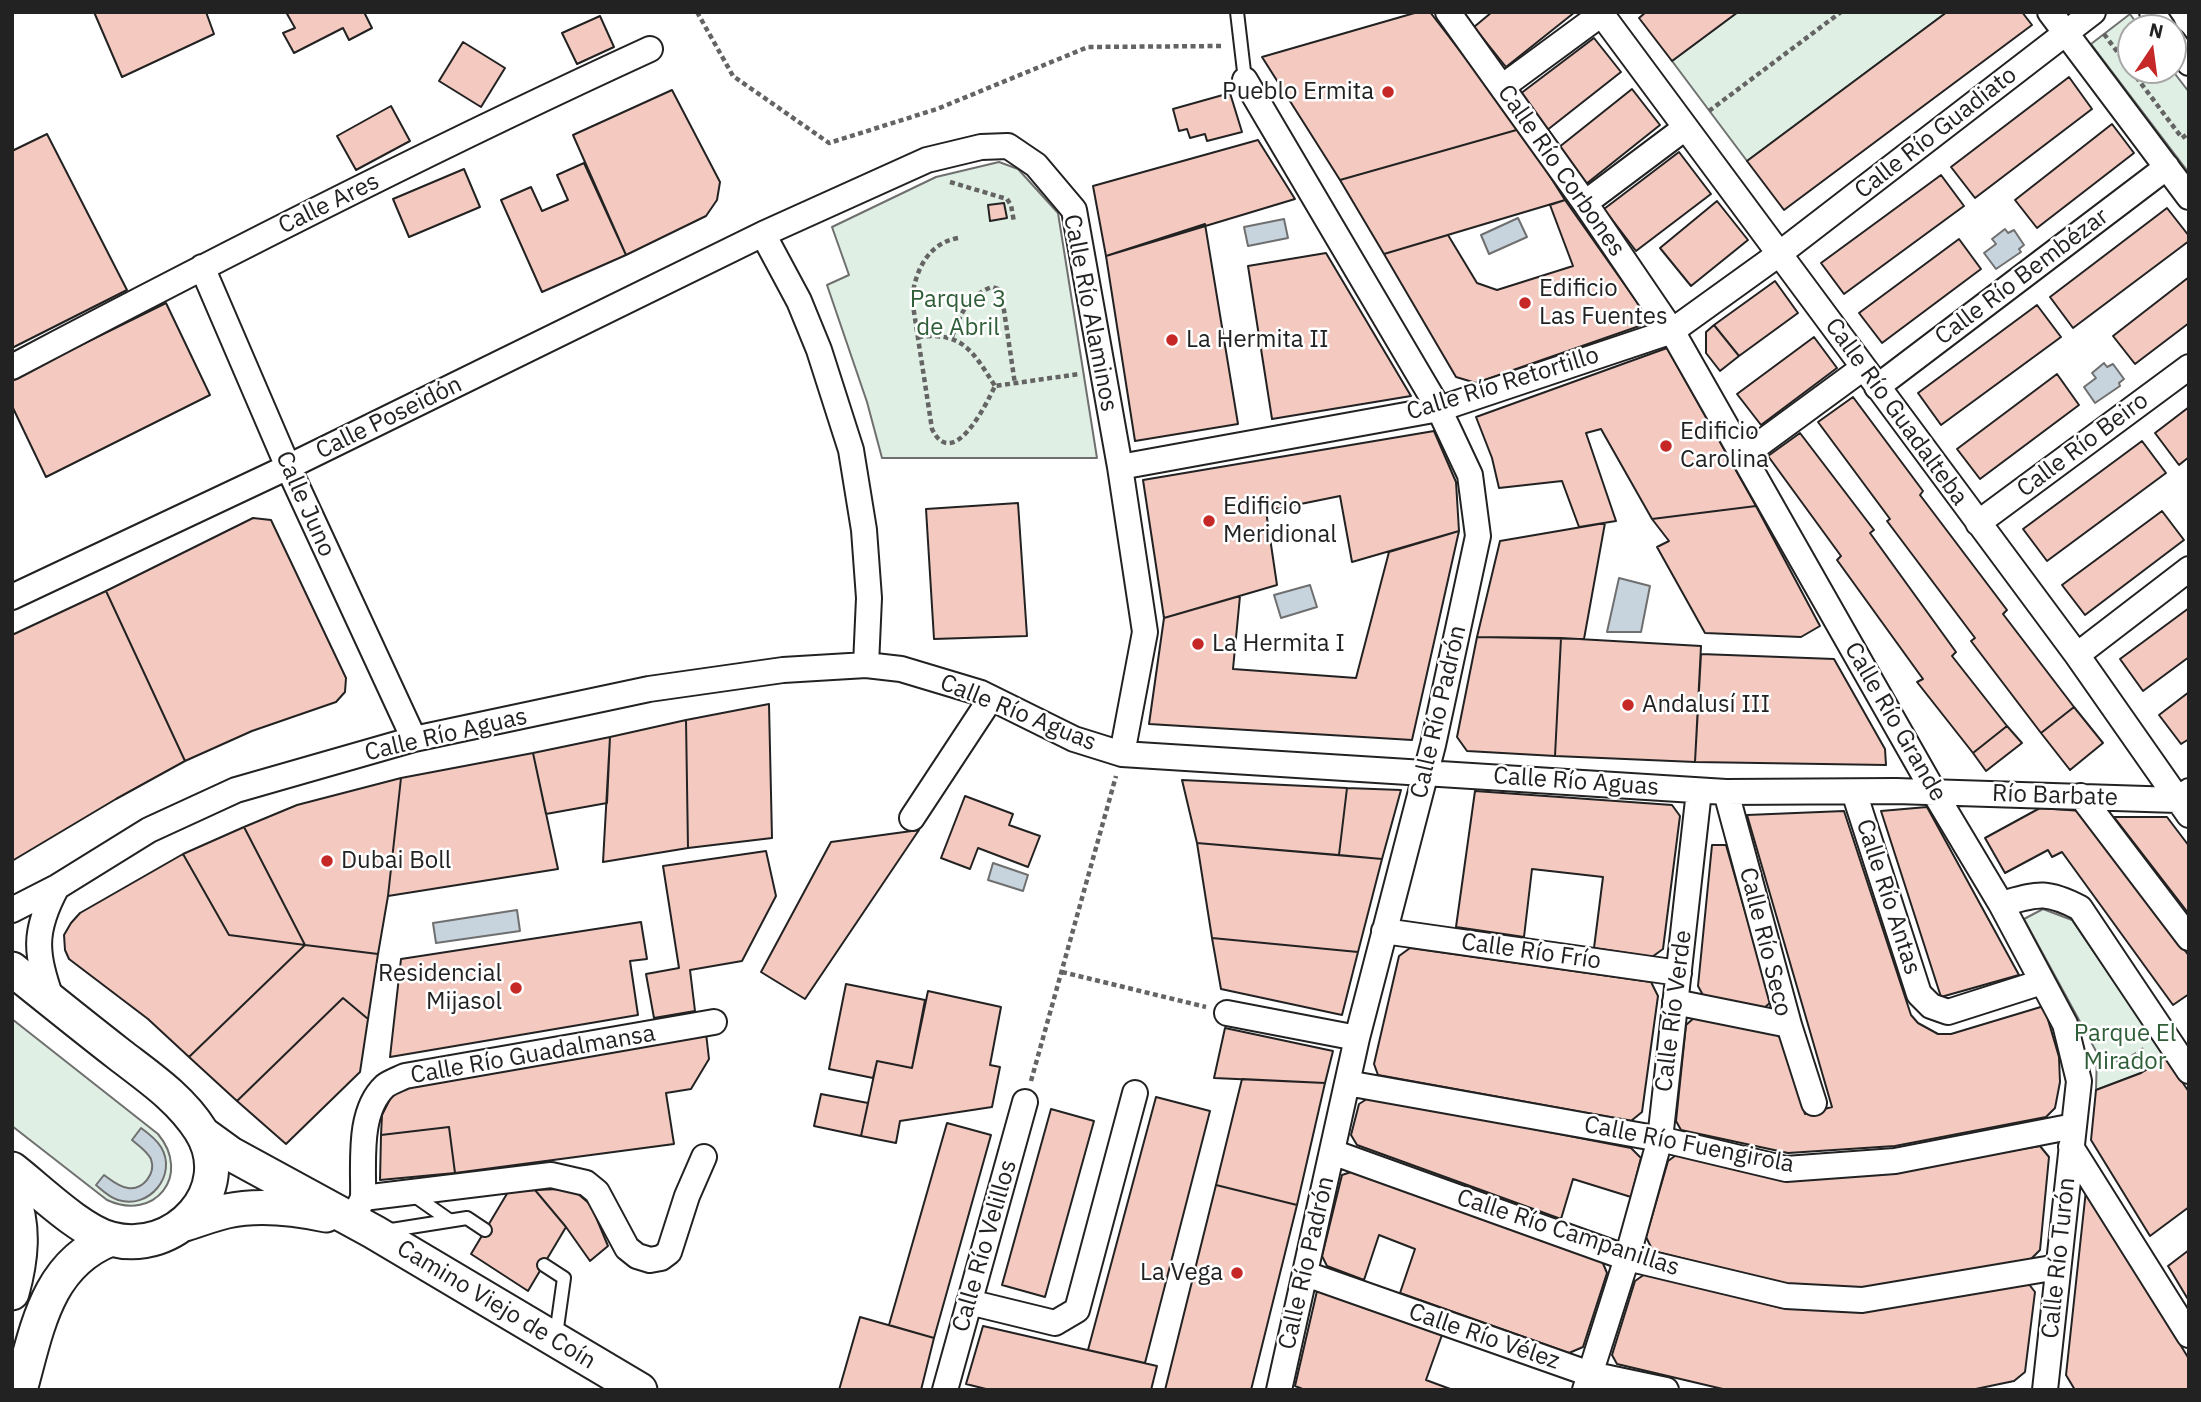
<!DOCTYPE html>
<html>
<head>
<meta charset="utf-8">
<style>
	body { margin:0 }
	#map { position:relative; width:2201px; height:1402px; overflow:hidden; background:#fff; font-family:"IBM Plex Sans",sans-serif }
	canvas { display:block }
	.frame { position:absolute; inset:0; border:14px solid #222; pointer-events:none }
	.north { position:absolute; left:2117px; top:14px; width:70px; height:70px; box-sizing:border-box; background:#fff; border:2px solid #a7a7a7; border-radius:50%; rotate:13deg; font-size:19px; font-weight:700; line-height:28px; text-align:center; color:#222 }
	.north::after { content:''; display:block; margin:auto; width:24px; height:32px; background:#c62828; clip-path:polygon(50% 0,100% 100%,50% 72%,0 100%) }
</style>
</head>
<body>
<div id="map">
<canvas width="2201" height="1402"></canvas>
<div class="frame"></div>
<div class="north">N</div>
</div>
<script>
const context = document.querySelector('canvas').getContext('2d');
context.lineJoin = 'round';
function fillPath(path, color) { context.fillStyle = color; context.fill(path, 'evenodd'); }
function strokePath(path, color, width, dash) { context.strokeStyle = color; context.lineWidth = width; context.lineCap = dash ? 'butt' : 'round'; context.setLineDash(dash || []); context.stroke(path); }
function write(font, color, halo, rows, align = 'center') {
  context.font = font + ' "IBM Plex Sans",sans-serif'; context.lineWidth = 5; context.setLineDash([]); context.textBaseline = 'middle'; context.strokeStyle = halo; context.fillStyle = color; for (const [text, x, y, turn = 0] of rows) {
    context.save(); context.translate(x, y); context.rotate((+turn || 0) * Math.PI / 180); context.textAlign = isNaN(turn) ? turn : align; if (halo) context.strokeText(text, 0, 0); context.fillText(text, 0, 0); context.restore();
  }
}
const green = new Path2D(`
	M1738,12H1947L1747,161L1672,61Z
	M2130,14L2140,28H2131V70H2172L2189,92V173L2091,44Z
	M999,162L1018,169L1058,213L1097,458H882L867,402L827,285L849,275L832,227L936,177Z
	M2043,909L2072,920L2166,1058L2141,1073L2096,1090L2097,1053L2024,919Z
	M12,1019L158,1134C192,1175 155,1222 107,1200L12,1126Z`);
const water = new Path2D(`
	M1518,218L1527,237L1489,254L1481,235Z
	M1284,219L1288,238L1248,246L1244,227Z
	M2005,229L2008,233L2014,230L2024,245L2019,249L2021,252L1996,269L1984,253L1996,244L1992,239Z
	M2104,363L2107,367L2113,364L2124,379L2119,383L2120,386L2095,403L2084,387L2096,378L2092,373Z
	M1619,578L1650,586L1641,632H1607Z
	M1310,585L1317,607L1281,618L1274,595Z
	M993,863L1028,875L1023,891L988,880Z
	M517,910L520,931L436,943L433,923Z
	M141,1128C148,1133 156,1139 161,1147C178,1175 149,1210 118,1200C109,1197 103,1191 96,1185L104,1175C111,1180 119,1187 128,1188C143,1190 156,1174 151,1159C147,1151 138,1145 132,1140Z`);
const building = new Path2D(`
	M94,12H206L214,34L122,77Z
	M286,12H364L372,28L349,40L343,28L294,53L283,33L295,28Z
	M1418,12H1430L1520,129L1340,180L1262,57Z
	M1492,12H1575L1506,67L1474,27Z
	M1646,12H1738L1672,61L1639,18Z
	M1947,12H2022L2032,25L1784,210L1747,161Z
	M600,16L614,47L577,64L562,33Z
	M1594,38L1621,72L1546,131L1520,94Z
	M463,42L505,68L481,107L439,81Z
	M2069,77L2092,109L1975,198L1951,167Z
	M1632,89L1660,125L1586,184L1558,148Z
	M672,90L720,182L717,200L706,216L626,255L573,135Z
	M1230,93L1242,132L1207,141L1205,134L1190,138L1187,129L1179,131L1173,109Z
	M391,106L410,141L356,170L337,136Z
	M2112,124L2134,153L2037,228L2015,200Z
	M1520,129L1565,200L1384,254L1340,180Z
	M47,134L127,290L12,348V151Z
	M1258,140L1295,199L1106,256L1093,186Z
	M1679,152L1711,194L1636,251L1604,209Z
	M584,163L626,255L542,292L501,200L531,187L542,211L568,200L557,175Z
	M464,169L480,207L409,237L393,199Z
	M1941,175L1964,206L1844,294L1821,263Z
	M1565,200L1651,322L1476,383L1456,377L1384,254L1448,235L1477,283L1497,290L1573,266L1550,205Z
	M1717,201L1748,240L1691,286L1660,248Z
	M1004,203L1007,218L990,221L988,205Z
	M2167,208L2189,236V241L2073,328L2050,297Z
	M1205,224L1238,424L1135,441L1106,256Z
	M1959,239L1981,269L1882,343L1859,313Z
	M1326,253L1411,396L1272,419L1248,266Z
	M2189,277V323L2135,364L2113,336Z
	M1775,281L1798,313L1739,356L1714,325Z
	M166,303L210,395L46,477L12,406V379Z
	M2037,305L2061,337L1941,425L1918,393Z
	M1714,325L1739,356L1720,371L1706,353V332Z
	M1814,337L1837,368L1761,425L1737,394Z
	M1667,348L1756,506L1652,519L1601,429L1586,433L1616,521L1579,527L1562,481L1499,488L1492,458L1476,417Z
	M2057,374L2079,405L1980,479L1957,449Z
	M1853,397L1923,491L1920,495L2007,610L2003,614L2074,707L2041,733L1971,641L1975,638L1887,521L1890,519L1818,422Z
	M2189,407V457L2179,465L2155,433Z
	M1434,431L1456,482L1459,531L1352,562L1340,496L1266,511L1277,585L1164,618L1143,480Z
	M1800,433L1874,530L1870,533L1956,652L1952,656L2007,726L1973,753L1917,682L1923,679L1837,560L1841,556L1768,456Z
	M2142,441L2166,473L2047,561L2023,529Z
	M1018,503L1027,636L934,639L926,509Z
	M1756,506L1820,626L1801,637L1705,633L1657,547L1669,541L1652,519Z
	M2162,511L2184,540L2085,615L2062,585Z
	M253,518L271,520L346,678L345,692L336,702L252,731L185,761L106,591Z
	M1605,523L1584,639L1477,637L1500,541Z
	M1459,531L1412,740L1149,724L1164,618L1240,596L1233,669L1356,678L1389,552Z
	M106,591L185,761L116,799L12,861V635Z
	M2189,608V657L2143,691L2120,659Z
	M1477,637L1561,638L1555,756L1467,751L1457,737Z
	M1561,638L1701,646L1695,762L1555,756Z
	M1701,654L1834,659L1885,749L1886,765L1695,762Z
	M2189,692V739L2181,744L2159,715Z
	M769,704L772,838L688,848L686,720Z
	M2074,707L2103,743L2070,770L2041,733Z
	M686,720L688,848L603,862L610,737Z
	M2007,726L2022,743L1986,771L1973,753Z
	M610,737L607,803L546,814L533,753Z
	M533,753L558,869L388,896L401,778Z
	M401,778L388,896L378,954L305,945L244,827L297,805Z
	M1182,780L1347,788L1339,855L1197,843Z
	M1347,788L1401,790L1382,859L1339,855Z
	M1475,791L1672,805L1680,816L1663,949L1652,957L1594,948L1603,877L1532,869L1524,937L1456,927Z
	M965,796L1013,814L1009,825L1040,836L1028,867L978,848L970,869L941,858Z
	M1927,807L2019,975L1941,997L1881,811Z
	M2040,808L2082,811L2189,956V994L2173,1005L2062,852L2052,857L2048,850L2005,873L1985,838Z
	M1844,811L1911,1015L1918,1023L1938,1034H1951L2044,1006L2059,1057L2060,1082L2055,1108L2046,1117L1895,1146L1788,1153L1681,1130L1676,1121L1686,1025L1695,1017L1777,1034L1783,1042L1805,1114L1832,1107L1747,815Z
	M2114,817H2167L2189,846V914Z
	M244,827L305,945L229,935L183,854Z
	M919,830L805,999L761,972L831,842Z
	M1197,843L1382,859L1358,952L1212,938Z
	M1712,845H1726L1771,1002L1764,1008L1704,997L1698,986Z
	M766,851L776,896L742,961L690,970L695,1011L654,1018L646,974L679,968L663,866Z
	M183,854L229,935L305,945L189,1057L148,1019L69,959L65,950L64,935L71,923L80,913Z
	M641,922L647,959L630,961L638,1015L390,1057L401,959Z
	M1212,938L1358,952L1342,1015L1221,989Z
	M305,945L378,954L368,1019L343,998L237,1101L189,1057Z
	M1410,948L1651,982L1658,996L1642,1112L1631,1121L1378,1075L1374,1064L1399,956Z
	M846,984L925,1000L912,1068L877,1061L873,1078L829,1069Z
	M928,991L1001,1007L990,1065L1000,1067L992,1107L900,1121L896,1143L861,1136L877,1061L912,1068Z
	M343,998L368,1019L360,1072L286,1144L237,1101Z
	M1225,1028L1333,1051L1325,1083L1214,1078Z
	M706,1033L709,1059L691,1089L666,1093L674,1144L455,1173L449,1127L381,1135L382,1115L391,1097L406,1087Z
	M2166,1058L2189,1092V1207L2150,1236L2091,1140L2096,1090L2141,1073Z
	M1242,1079L1325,1083L1297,1205L1216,1185Z
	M821,1094L868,1103L861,1136L814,1126Z
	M1156,1097L1210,1111L1145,1363L1088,1350Z
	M1370,1097L1631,1148L1641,1158L1631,1197L1573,1179L1561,1219L1357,1145L1351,1135L1359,1104Z
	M1051,1109L1094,1121L1045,1297L1002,1285Z
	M947,1123L991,1135L934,1338L889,1325Z
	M449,1127L455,1173L380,1180L381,1135Z
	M2040,1146L2049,1157L2040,1250L2030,1260L1861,1288L1792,1286L1653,1251L1646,1237L1668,1161L1679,1153L1894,1171Z
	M1354,1171L1602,1261L1607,1273L1583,1347L1569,1353L1400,1293L1415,1249L1379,1235L1364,1280L1327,1266L1322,1256L1342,1175Z
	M1216,1185L1297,1205L1251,1390H1165Z
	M560,1189L577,1193L591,1205L608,1246L590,1261L566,1227L535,1190Z
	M535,1190L566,1227L528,1291L471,1254L508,1192Z
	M2086,1190L2189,1359V1390H2075L2066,1375Z
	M2189,1250V1301L2168,1266Z
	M1645,1274L1782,1308L1863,1312L2028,1283L2035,1292L2025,1372L2014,1381L1971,1390H1727L1617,1364L1612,1355L1635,1281Z
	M1317,1291L1442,1335L1426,1380L1453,1390H1305L1295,1386Z
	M860,1317L934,1338L921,1390H839Z
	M983,1326L1157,1366L1151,1390H990L966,1384Z`);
const path = new Path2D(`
	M697,12L733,76L829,143L937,109L1088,47L1223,46
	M2104,34L2131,70
	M2131,70L2182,138L2189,133
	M1709,111L1841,12
	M950,182L1007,199L1011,205L1014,222
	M958,238C928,243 915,271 912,299L932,429C953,472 986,405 995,386L1079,374
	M918,337C963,331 973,352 995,386
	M952,337C960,315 968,295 992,287L998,289L1002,297L1015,384
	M1062,972L1206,1007
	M2100,1066L2132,1057L2144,1049
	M1031,1081L1116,776`);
const lane = new Path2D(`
	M1237,12L1245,80
	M412,1194L449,1220
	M385,1231L467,1218L485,1230
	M544,1265L564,1278L556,1335`);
const street = new Path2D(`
	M1448,12L1585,203L1672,331L1934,792L2001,904L2065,1024L2079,1081L2045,1390
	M1600,12L2077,655L2189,815
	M2050,12L2189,197
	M2152,12L2163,28
	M2173,41L2189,63
	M1245,80L1439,409L1470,475L1478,536L1433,745L1357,1038L1279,1390
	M1502,87L1604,12
	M1585,203L1685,128
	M763,234L799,301L819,350L851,450L864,530L869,598L866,665
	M202,267L288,467L414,739
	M12,367C222,256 434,148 650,49
	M1877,387L2167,167
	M1743,456L1863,368
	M1120,467L1439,409L1672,331L1779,254L2093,12
	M1978,523L2189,367
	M12,597L288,467L763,234L927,160L981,147L1008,146L1036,165L1074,210L1120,467L1145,632L1122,754
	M2077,655L2189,569
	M1854,792L1919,994L1931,1006L1948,1012L2042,982
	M2081,796L2189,938
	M912,818L991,698
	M2001,904C2038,894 2045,890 2080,908L2189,1071
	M12,910L57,887L149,830L236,790L414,739L649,689L783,670L866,665L901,669L981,693L1074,739L1122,754L1726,792L1896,791L2177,800L2189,791
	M1384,931L1679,973
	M52,1001C36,954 32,933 57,887
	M1675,1002L1789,1025L1726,792
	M1227,1013L1357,1038
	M1789,1025L1814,1103
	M1347,1083L1660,1139L1786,1169L1895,1161L2074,1126
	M2071,1147L2189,1335
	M1332,1152L1627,1258L1786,1296L1862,1300L2058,1267
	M363,1198C364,1164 357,1112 385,1086C390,1082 399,1079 405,1076L714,1022
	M352,1221L363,1198L551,1175L586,1183L597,1192L627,1248L637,1256L650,1260L661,1258L669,1252L687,1196L704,1157
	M1306,1274L1590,1374L1666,1390
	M969,1302L1055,1323L1077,1310L1135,1093
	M945,1390L1025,1102
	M1585,1390L1627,1258L1660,1139L1699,791`);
const secondary = new Path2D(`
	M12,969C48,998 84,1027 120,1055C150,1078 181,1099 201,1131C237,1190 175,1256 111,1239C80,1231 38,1189 12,1169
	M202,1133L231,1154L374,1232L640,1390
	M12,1195C25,1227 21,1260 12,1293
	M185,1224C198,1220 213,1214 227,1211C259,1204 293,1208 326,1215
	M20,1390C37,1330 46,1264 111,1239`);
const markers = [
	[1388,92,7,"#c62828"],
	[1525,303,7,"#c62828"],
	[1172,340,7,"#c62828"],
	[1666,446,7,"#c62828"],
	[1209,521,7,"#c62828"],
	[1198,644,7,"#c62828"],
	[1628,705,7,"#c62828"],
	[327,861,7,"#c62828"],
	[516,988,7,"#c62828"],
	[1237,1273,7,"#c62828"]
];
const poiNames = [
	["Pueblo Ermita",1374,92,"right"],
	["Edificio",1539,289],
	["Las Fuentes",1539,317],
	["La Hermita II",1186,340],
	["Edificio",1680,432],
	["Carolina",1680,460],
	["Edificio",1223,507],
	["Meridional",1223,535],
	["La Hermita I",1212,644],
	["Andalusí III",1642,705],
	["Dubai Boll",341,861],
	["Residencial",502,974,"right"],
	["Mijasol",502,1002,"right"],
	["La Vega",1223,1273,"right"]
];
const streetNames = [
	["Calle Río Guadiato",1936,133,-38],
	["Calle Río Corbones",1561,171,55],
	["Calle Ares",329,204,-26],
	["Calle Río Bembézar",2022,277,-37],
	["Calle Río Alaminos",1090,313,79],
	["Calle Río Retortillo",1503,384,-17],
	["Calle Río Guadalteba",1896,412,54],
	["Calle Poseidón",389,418,-26],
	["Calle Río Beiro",2083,445,-37],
	["Calle Juno",305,504,66],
	["Calle Río Padrón",1439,712,-77],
	["Calle Río Aguas",1018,713,22],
	["Calle Río Grande",1895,722,60],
	["Calle Río Aguas",446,735,-13],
	["Calle Río Aguas",1576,782,4],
	["Río Barbate",2055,796,2],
	["Calle Río Antas",1888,897,72],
	["Calle Río Seco",1765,942,76],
	["Calle Río Frío",1531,952,8],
	["Calle Río Verde",1674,1011,-83],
	["Calle Río Guadalmansa",533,1055,-10],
	["Calle Río Fuengirola",1689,1145,11],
	["Calle Río Campanillas",1568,1233,18],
	["Calle Río Velillos",985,1246,-74],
	["Calle Río Turón",2059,1258,-84],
	["Calle Río Padrón",1307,1263,-77],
	["Camino Viejo de Coín",496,1305,31],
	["Calle Río Vélez",1484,1337,19]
];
const parkNames = [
	["Parque 3",958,300],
	["de Abril",958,328],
	["Parque El",2125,1034],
	["Mirador",2125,1062]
];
fillPath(green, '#e0efe3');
strokePath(green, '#6f6f6f', 2);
fillPath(water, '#c7d3dd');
strokePath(water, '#6f6f6f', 2);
fillPath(building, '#f3c9c0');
strokePath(building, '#222', 2);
strokePath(lane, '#222', 16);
strokePath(street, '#222', 28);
strokePath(secondary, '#222', 37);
strokePath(path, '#646464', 4.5, [5, 3.5]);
strokePath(lane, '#fff', 12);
strokePath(street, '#fff', 24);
strokePath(secondary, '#fff', 33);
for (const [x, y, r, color] of markers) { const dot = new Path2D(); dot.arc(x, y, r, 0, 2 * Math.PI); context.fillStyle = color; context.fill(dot); strokePath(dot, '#fff', 2.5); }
write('24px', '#222', '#fff', poiNames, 'left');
write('24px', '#222', '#fff', streetNames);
write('24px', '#2f5e38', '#fff', parkNames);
</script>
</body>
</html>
